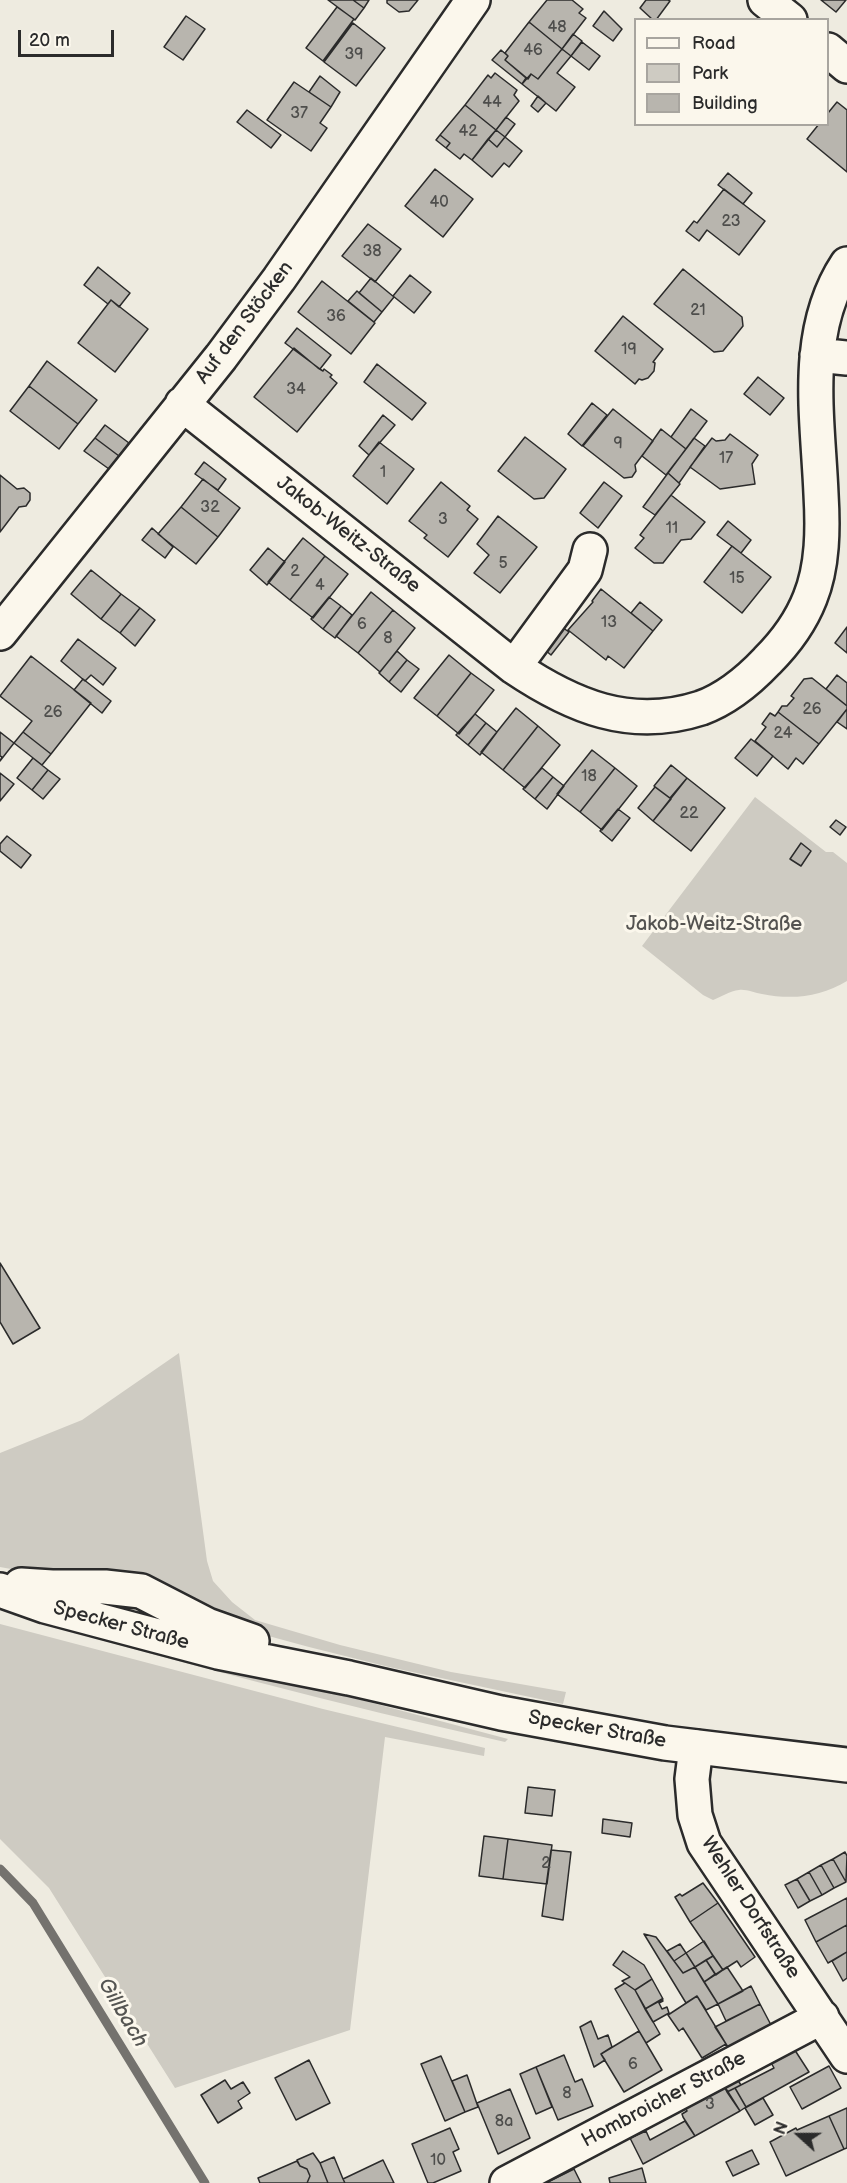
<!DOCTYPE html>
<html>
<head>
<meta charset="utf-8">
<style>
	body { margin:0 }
	#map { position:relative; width:847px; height:2183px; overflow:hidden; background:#eeebe0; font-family:"Balsamiq Sans",sans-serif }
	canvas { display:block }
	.legend { position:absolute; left:634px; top:18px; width:195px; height:108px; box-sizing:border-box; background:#fbf7ec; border:2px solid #a8a59f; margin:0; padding:8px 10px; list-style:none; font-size:18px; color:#2b2b2b }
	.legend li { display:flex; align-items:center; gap:12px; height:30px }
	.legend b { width:30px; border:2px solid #a8a59f }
	.north { position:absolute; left:769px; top:2105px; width:60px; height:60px; -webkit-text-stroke:4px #fbf7ec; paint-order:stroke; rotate:291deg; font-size:16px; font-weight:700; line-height:24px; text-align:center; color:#2b2b2b }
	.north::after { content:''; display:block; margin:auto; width:21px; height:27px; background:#2b2b2b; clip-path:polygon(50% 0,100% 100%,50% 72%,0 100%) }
	.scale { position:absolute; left:18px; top:30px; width:96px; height:27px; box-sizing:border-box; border:3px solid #2b2b2b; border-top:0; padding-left:8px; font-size:18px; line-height:21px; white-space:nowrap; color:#2b2b2b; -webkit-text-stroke:4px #fbf7ec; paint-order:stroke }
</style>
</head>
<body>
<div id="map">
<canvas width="847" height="2183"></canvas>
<ul class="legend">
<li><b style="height:8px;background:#fbf7ec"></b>Road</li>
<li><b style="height:16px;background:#cecbc2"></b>Park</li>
<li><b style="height:16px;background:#b8b5ae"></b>Building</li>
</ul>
<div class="north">N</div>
<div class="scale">20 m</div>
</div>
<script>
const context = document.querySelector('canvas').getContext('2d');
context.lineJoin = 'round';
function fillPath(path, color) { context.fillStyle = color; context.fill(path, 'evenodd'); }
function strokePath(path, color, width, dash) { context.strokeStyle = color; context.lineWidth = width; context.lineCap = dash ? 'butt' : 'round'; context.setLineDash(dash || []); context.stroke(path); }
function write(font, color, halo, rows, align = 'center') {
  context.font = font + ' "Balsamiq Sans",sans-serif'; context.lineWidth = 6; context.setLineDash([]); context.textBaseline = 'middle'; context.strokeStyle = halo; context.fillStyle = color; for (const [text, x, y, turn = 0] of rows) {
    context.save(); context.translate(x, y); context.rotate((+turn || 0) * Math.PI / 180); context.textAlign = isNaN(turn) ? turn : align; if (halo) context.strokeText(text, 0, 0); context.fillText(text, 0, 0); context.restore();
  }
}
const green = new Path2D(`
	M755,797L826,852H833L847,863V981C821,997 792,1000 762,994C755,993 746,989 739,990C730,991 721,997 713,1000L703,995L642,946Z
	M179,1353L207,1561L213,1581L232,1602L255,1620L340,1645L451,1672L566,1692L563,1704L389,1667L309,1647L44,1575L0,1567V1453L82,1420Z
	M15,1608L508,1739L505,1742C340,1705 176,1662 13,1615Z
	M0,1624L323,1709L485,1748L484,1756L385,1737L350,2030L175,2088L49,1888L0,1839Z`);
const stream = new Path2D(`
	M0,1869L33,1903L205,2183`);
const building = new Path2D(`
	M328,0H353L364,8L355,20Z
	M353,0H369L364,8Z
	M387,0H418L409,11L399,12L387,3Z
	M547,0H572L583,9L579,13L586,18L562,49L529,22Z
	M646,0H668L670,1L656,20H653L640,8Z
	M821,0H846L836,12Z
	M337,7L354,19L323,61L306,48Z
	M604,11L622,29L613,41L593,26Z
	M186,16L205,29L183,60L164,47Z
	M529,22L562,49L538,79L531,74L528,79L505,60L508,56L505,53Z
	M353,23L385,48L356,86L324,62Z
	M573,34L582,41L571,56L562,49Z
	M582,42L600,56L589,70L571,56Z
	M562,49L571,56L557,73L575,87L556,111L522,84L531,74L538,79Z
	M501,50L508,56L505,60L526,78L522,84L492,60Z
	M495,73L517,90L514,95L519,101L496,130L465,105L488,75L491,78Z
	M320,76L340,92L331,107L309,92Z
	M294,82L331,107L320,123L327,128L311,151L267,120Z
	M538,96L546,103L538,112L531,106Z
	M837,102L847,110V172L807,139L819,124H828V113Z
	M465,105L496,130L472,160L464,154L460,159L446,148L450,143L440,135Z
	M247,110L281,135L271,148L237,122Z
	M506,117L515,124L505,137L496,130Z
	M496,130L505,137L497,147L488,139Z
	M440,135L450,143L446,148L436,140Z
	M505,137L522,151L509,167L504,163L492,177L472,160L488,139L497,147Z
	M435,169L473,199L443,237L405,206Z
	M728,173L752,193L743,204L718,185Z
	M724,189L765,221L739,255L707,230L699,241L686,231L694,221L697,223Z
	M368,224L401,249L375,282L342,256Z
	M98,267L130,293L119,307L111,300L108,304L84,285Z
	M683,269L742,317L743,326L723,351L714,352L654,304Z
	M410,275L431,292L414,313L393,296Z
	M371,278L394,297L382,312L359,293Z
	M322,281L375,323L351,354L298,312Z
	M357,291L382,312L374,322L348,301Z
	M111,300L148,329L115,372L78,343Z
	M623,316L663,349L653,362L655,363L654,371L648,378L642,380L639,379L635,384L595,351Z
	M297,328L331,355L320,369L285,343Z
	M294,348L318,368L323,371L324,369L332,375L330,377L337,383L297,432L254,397Z
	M47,361L97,400L78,424L29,386Z
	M377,364L426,403L412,420L364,382Z
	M758,377L784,398L770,415L744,394Z
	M29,386L78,424L59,449L10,411Z
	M592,403L607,415L582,446L568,434Z
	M613,409L653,441L635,465L636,471L632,477L624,478L583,446Z
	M691,409L707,421L686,449L671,437Z
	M383,415L395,425L369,455L359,446Z
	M105,425L129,443L119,456L95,438Z
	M661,429L686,449L666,475L642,456Z
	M730,434L758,455L752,464L755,484L720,489L690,467L712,438L716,441L725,440Z
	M525,437L566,469L544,498L534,499L498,471Z
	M95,438L119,456L109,469L84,451Z
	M694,438L705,446L679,483L668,473Z
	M379,442L414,469L387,504L353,476Z
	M204,462L226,479L218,490L195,474Z
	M668,473L680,484L655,515L643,507Z
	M0,475L17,489L24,488L30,493V500L26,506L19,507L0,532Z
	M203,479L240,508L218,537L181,507Z
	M441,482L470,506L467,510L478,519L448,557L424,538L427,535L409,521Z
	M604,482L622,496L598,528L580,513Z
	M671,495L705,522L691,539L681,540L663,563H654L635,548L644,538L640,535Z
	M181,507L218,537L196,564L158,534Z
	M498,516L537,547L500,593L474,573L489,555L477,544Z
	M728,521L751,540L741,553L717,535Z
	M152,528L173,547L165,558L142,540Z
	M303,538L325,556L290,600L268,582Z
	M732,546L771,577L742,613L704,582Z
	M268,548L285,562L267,585L250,570Z
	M325,556L348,574L313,618L290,600Z
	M91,570L121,594L101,619L71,594Z
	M601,589L653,631L624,668L608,656L606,660L568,630L593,602L592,601Z
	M371,592L393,610L358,653L336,636Z
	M121,594L140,608L120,633L101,619Z
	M329,597L341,606L323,629L311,619Z
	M640,602L662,620L653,631L631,613Z
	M341,606L352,615L335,638L323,629Z
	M140,608L155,620L135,646L120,633Z
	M393,610L415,628L380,672L358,653Z
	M556,623L569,632L551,655L539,645Z
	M847,627V653L835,643Z
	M78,639L116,668L103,685L91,675L85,681L61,661Z
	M397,651L407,660L389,682L379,673Z
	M449,655L471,673L437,716L414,698Z
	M31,656L91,703L51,754L23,732L32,721L0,696Z
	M407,660L419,669L401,692L389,682Z
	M471,673L494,690L459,734L437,716Z
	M837,675L847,683V706L826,689Z
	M812,678L847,706V709L819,744L778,712L782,706H787L794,698L791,696L804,679Z
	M83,679L111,701L102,713L74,690Z
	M516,708L538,726L503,770L481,752Z
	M847,709V729L837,722Z
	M778,712L819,744L803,764L796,758L788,769L755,741L766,727L762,724L770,713L775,716Z
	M475,714L486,723L468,745L456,735Z
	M486,723L497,732L480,755L468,745Z
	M538,726L560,745L525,788L503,770Z
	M0,732L14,743L0,761L2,757L0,756Z
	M23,732L51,754L42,765L14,743Z
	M751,739L773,756L757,776L735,758Z
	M592,750L615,768L580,812L557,794Z
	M33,758L48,770L32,790L17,778Z
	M671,765L687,778L670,798L654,786Z
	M542,768L553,777L535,799L523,789Z
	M615,768L637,786L602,830L580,812Z
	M48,770L60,779L43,799L32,790Z
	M0,773L14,784L0,801Z
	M553,777L564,786L547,809L535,799Z
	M687,778L725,808L691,851L653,821Z
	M655,787L671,799L653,821L638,808Z
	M618,809L630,818L612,841L600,831Z
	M836,820L846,827L840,835L830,827Z
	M7,836L31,855L21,868L0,851V844Z
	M801,843L811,851L801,866L790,859Z
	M0,1263L40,1328L13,1344L0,1322Z
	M528,1787L555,1790L552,1816L525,1813Z
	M603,1819L632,1823L630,1837L602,1833Z
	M484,1836L508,1839L503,1879L479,1876Z
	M508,1839L552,1845L547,1884L503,1879Z
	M551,1850L571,1852L563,1920L542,1916Z
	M845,1852L847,1856L846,1882L833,1859Z
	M833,1859L846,1882L834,1888L821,1865Z
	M821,1865L834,1888L822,1895L809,1872Z
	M809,1872L822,1895L810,1901L797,1879Z
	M797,1879L810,1901L798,1908L785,1885Z
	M703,1883L718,1903L690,1922L675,1897L680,1894L682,1896Z
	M847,1898V1925L816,1942L805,1920Z
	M718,1903L755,1957L741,1967L737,1961L723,1970L690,1922Z
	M847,1925V1952L828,1963L816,1942Z
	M644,1934L656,1937L683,1973L695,1967L718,2004L706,2010L697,1996L686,2003Z
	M704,1941L713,1956L695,1967L686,1953Z
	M680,1944L686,1953L674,1961L667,1951Z
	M623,1951L644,1965L652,1979L635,1990L622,1981L630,1977L613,1965Z
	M847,1952V1978L843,1981L832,1961Z
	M686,1953L695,1967L683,1973L674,1961Z
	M713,1956L723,1970L716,1975L706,1960Z
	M706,1960L715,1974L704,1982L695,1967Z
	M727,1967L743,1991L718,2004L704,1982Z
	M652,1979L663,1999L645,2009L635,1990Z
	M625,1983L635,1990L660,2034L646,2043L615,1989Z
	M751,1986L760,2004L726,2021L718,2004Z
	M697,1996L726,2044L702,2058L683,2028L679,2031L668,2015Z
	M662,1999L663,2001L659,2003L662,2009L667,2007L669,2013L653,2022L645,2009Z
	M760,2004L771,2025L728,2047L715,2027Z
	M591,2021L598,2039L608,2035L612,2047L601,2054L605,2060L594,2067L580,2027Z
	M639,2031L662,2070L624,2092L601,2054Z
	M789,2041L809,2072L746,2107L735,2088L774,2068L765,2052Z
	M564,2055L575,2082L582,2079L593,2106L558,2120L536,2067Z
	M441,2056L465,2112L445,2121L421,2064Z
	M309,2060L330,2103L296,2120L275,2078Z
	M829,2066L841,2088L802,2109L790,2087Z
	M536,2067L552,2107L536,2114L520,2074Z
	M731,2070L741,2085L727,2092L719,2077Z
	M467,2075L478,2107L465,2112L452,2081Z
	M718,2076L740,2111L695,2136L683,2117L682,2114L687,2111L680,2099Z
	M225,2080L231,2089L243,2082L250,2093L238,2101L242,2108L218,2123L201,2095Z
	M735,2088L746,2107L740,2111L727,2092Z
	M510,2089L530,2138L498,2154L477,2103Z
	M763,2098L773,2115L755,2125L745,2108Z
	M847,2108V2148L844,2149L829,2116Z
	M829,2116L844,2149L786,2176L770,2142L796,2128L797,2130Z
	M685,2121L695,2136L643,2164L630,2138L646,2131L650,2140Z
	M450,2128L459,2149L453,2152L461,2171L433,2183H428L412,2144Z
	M752,2150L759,2164L733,2176L726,2162Z
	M313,2153L320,2163L328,2183H307L310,2176L307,2169L300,2166L297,2160Z
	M334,2157L343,2179L345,2183H328L320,2163Z
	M383,2160L394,2183H345L343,2179Z
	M297,2161L300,2166L307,2169L310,2176L307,2183H260L258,2178Z
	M642,2168L646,2183H610L609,2178Z
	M574,2169L581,2183H546Z`);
const minor = new Path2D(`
	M765,0L790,20
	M828,50L847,66
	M817,355L847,358
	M182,404L514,667C572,706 630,731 701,708C726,699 749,680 767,661C785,643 801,621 810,598C823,566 823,528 821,494C818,418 802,332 847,264
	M0,633L221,357L279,279L473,0
	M514,667L585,570L590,550
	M696,1747L692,1779L695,1815L704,1843L847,2056
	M507,2183L822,2017`);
const major = new Path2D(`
	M21,1585L52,1587H105L141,1591L207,1625L252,1641
	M0,1590L45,1606L218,1652L349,1678L501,1713L665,1743L847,1765`);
const numberNames = [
	["48",557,28],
	["46",533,51],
	["39",354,55],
	["44",492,103],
	["37",299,114],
	["42",468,132],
	["40",439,203],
	["23",731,222],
	["38",372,252],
	["21",698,311],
	["36",336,317],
	["19",629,350],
	["34",296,390],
	["9",618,444],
	["17",726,459],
	["1",383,473],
	["32",210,508],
	["3",443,520],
	["11",672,529],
	["5",503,564],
	["2",295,572],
	["15",737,579],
	["4",320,586],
	["13",609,623],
	["6",362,625],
	["8",388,639],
	["26",812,710],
	["26",53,713],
	["24",783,734],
	["18",589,777],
	["22",689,814],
	["2",546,1864],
	["6",633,2065],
	["8",567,2094],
	["3",710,2105],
	["8a",504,2122],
	["10",438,2161]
];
const streetNames = [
	["Auf den Stöcken",245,323,-53],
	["Jakob-Weitz-Straße",348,535,38],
	["Specker Straße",121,1626,15],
	["Specker Straße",597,1730,10],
	["Wehler Dorfstraße",750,1908,57],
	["Hombroicher Straße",664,2100,-28]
];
const parkNames = [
	["Jakob-Weitz-Straße",714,925]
];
const waterNames = [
	["Gillbach",122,2013,59]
];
fillPath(green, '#cecbc2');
strokePath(stream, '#74726e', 9);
fillPath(building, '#b8b5ae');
strokePath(building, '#2b2b2b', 1.5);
strokePath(minor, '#2b2b2b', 38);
strokePath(major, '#2b2b2b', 38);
strokePath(minor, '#fbf7ec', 33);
strokePath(major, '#fbf7ec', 33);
write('16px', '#4e4e4c', null, numberNames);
write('20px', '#2b2b2b', '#fbf7ec', streetNames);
write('20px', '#545351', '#fbf7ec', parkNames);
write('italic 21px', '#555552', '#fbf7ec', waterNames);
</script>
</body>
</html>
